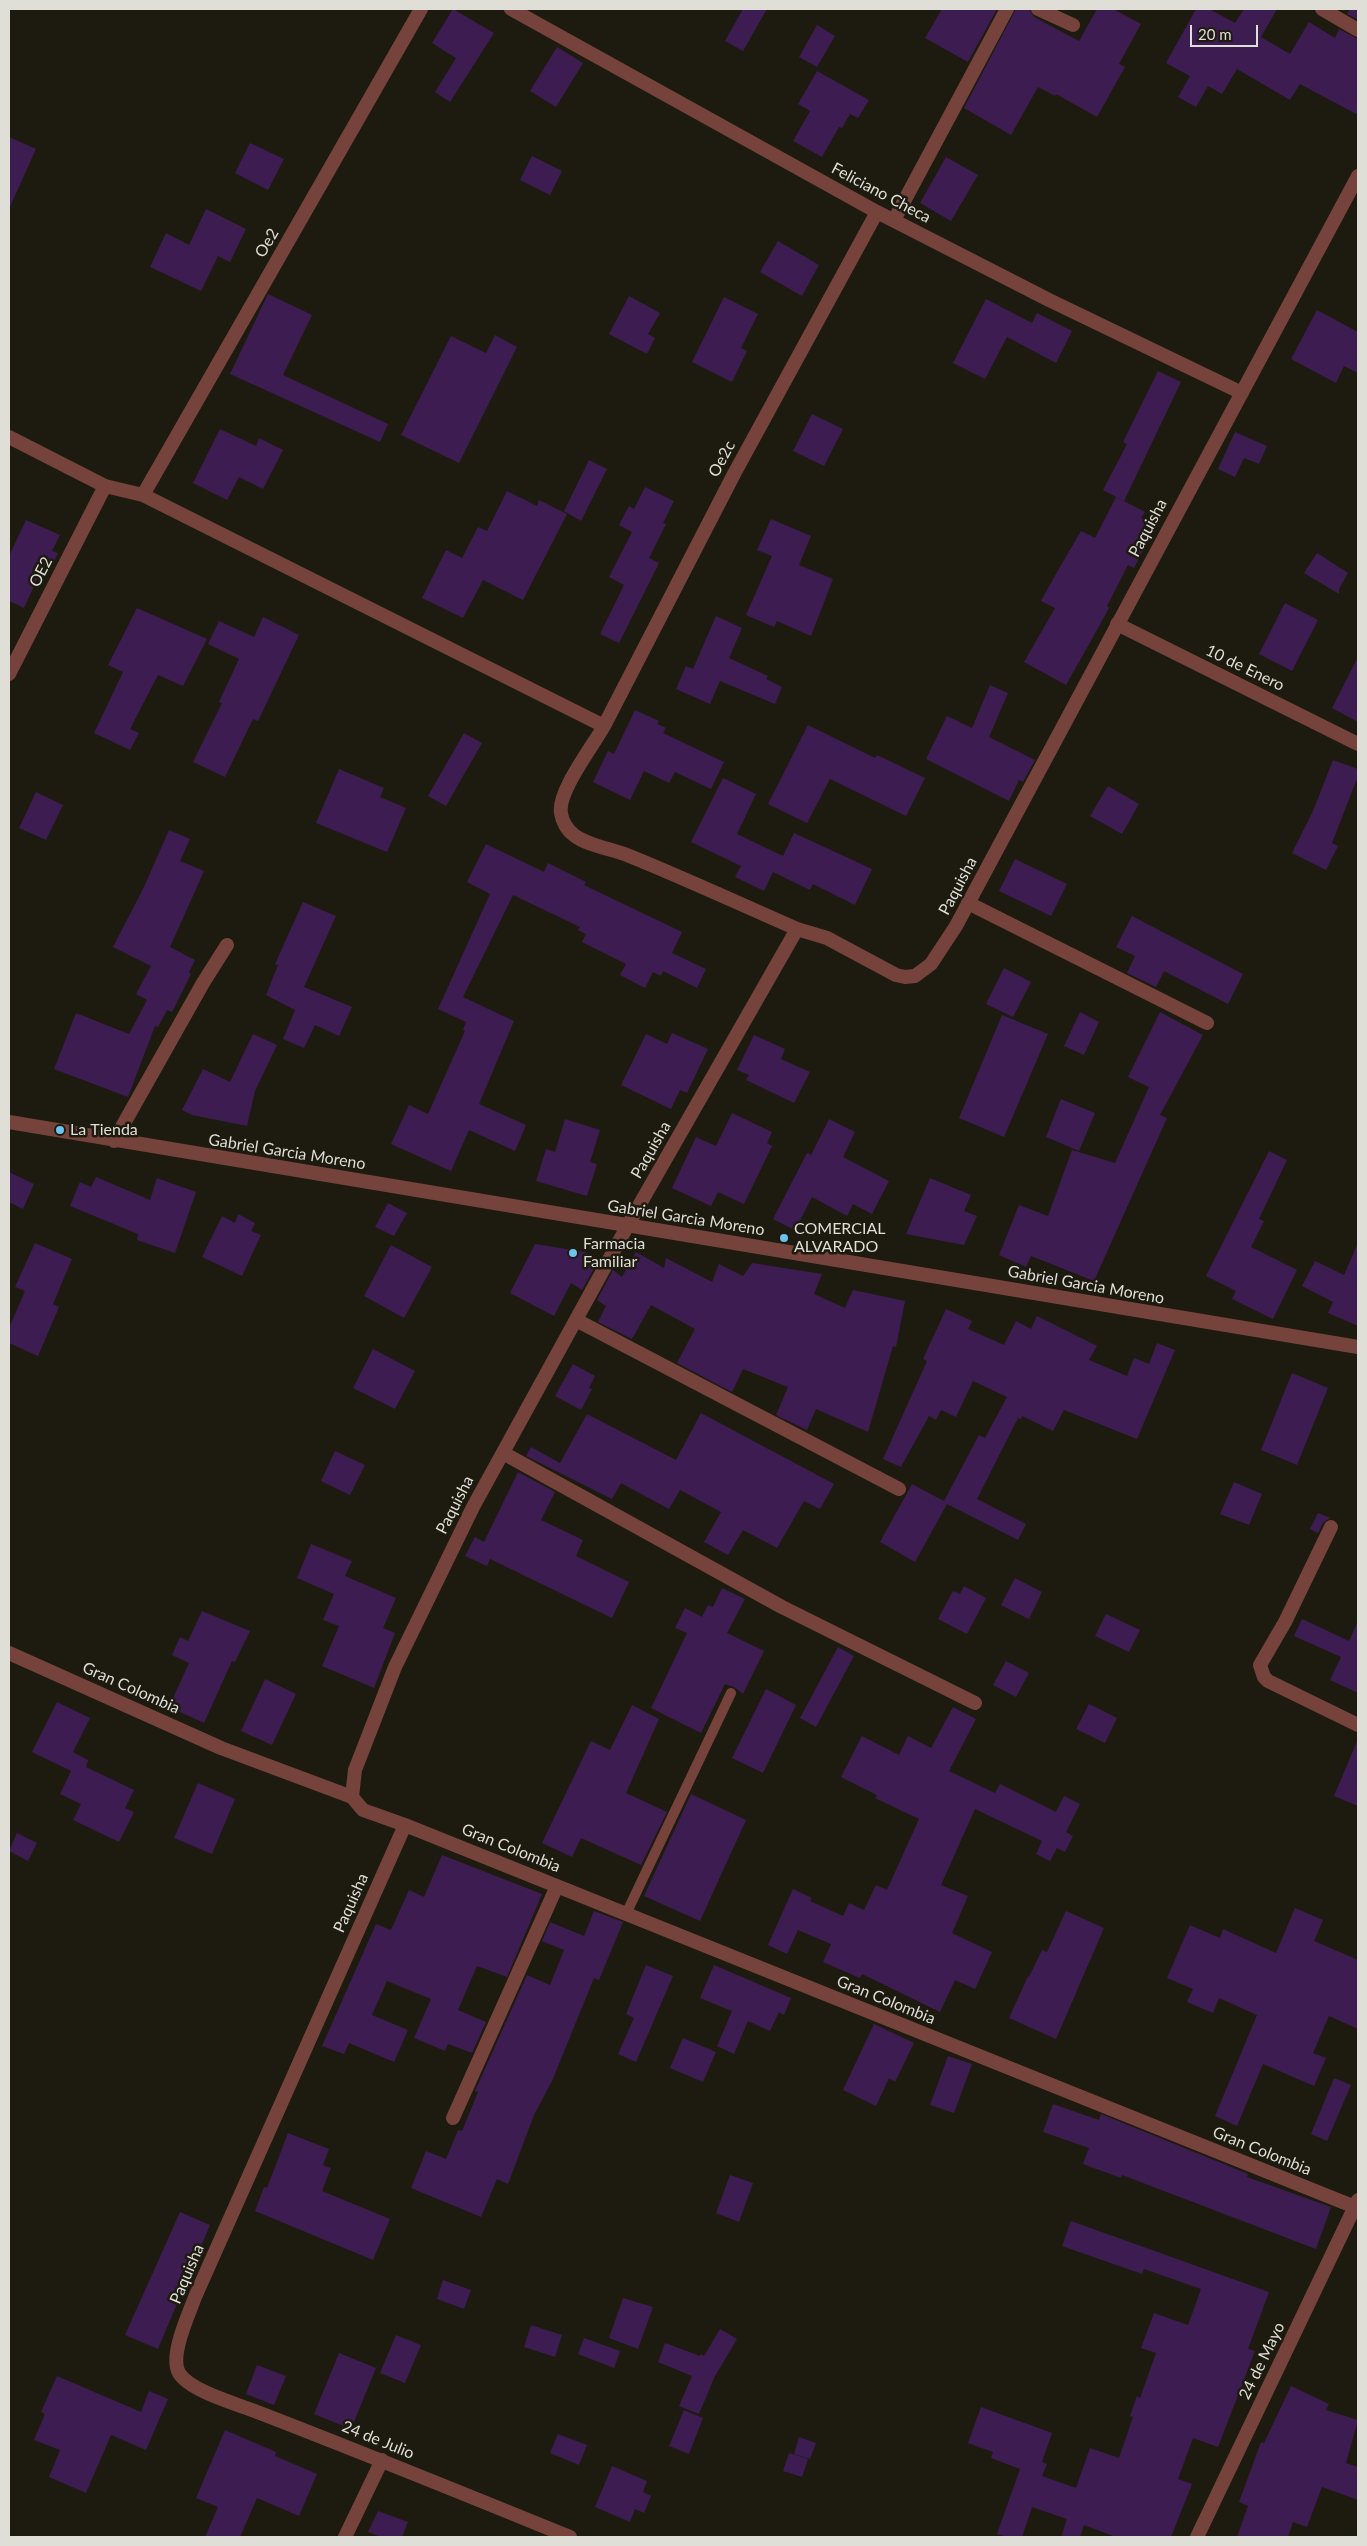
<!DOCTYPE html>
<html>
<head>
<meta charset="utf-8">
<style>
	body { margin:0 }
	#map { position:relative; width:1367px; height:2546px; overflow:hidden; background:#1d1b10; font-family:Lato,sans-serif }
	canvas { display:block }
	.frame { position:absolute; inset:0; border:10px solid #dfded7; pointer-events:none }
	.scale { position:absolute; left:1190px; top:25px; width:68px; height:22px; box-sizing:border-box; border:2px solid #dfded7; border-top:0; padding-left:6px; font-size:15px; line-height:18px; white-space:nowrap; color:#dfded7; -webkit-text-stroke:4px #1d1b10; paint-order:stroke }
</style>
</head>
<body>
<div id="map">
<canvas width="1367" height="2546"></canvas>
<div class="frame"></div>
<div class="scale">20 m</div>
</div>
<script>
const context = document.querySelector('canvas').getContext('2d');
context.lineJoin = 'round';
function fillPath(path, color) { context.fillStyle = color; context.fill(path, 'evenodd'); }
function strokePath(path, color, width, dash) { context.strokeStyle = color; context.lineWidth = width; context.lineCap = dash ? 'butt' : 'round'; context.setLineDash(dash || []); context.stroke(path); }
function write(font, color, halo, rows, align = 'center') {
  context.font = font + ' Lato,sans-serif'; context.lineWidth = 5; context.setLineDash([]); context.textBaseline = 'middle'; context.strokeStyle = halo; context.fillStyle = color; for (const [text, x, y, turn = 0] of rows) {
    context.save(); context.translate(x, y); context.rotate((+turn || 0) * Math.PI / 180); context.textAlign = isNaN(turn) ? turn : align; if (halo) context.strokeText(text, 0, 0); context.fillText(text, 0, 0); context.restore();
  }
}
const building = new Path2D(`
	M453,9L494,33L450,102L435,92L456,58L432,43Z
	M743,9H767L743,51L725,41Z
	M942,9H997L968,62L925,38Z
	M1016,9H1029L1034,17L1079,41L1097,9H1113L1141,24L1119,64L1125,67L1097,117L1056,94L1055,96L1038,87L1011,135L964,108Z
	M1196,9H1209L1235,23L1244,9H1277L1261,37L1290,54L1309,22L1335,38L1339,29L1358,39V115L1300,84L1290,100L1237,69L1222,94L1208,86L1196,107L1178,97L1190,76L1166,63Z
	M1350,9H1358V20L1347,14Z
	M817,25L835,36L817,67L799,57Z
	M557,47L583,63L556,107L530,91Z
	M817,71L869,100L858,118L850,114L842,128L839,127L822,157L793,141L810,111L798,104Z
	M9,137L36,149L9,209Z
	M250,143L284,159L268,190L235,173Z
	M532,156L562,171L550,195L520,180Z
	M946,157L978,175L951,221L920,203Z
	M206,209L246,229L230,262L218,256L201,291L150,267L166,233L189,245Z
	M778,241L819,265L802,296L760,272Z
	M268,294L312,315L283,375L388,424L380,442L230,374Z
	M629,296L660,313L648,334L655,338L647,354L609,334Z
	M724,297L758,314L741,348L747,351L732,382L692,362Z
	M986,299L1032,323L1037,313L1072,331L1056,363L1007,337L985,379L953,363Z
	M1317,310L1358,332V373L1344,366L1336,383L1291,359Z
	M495,335L517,347L459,463L401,435L451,336L486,353Z
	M1158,371L1181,382L1124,501L1103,490L1127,444L1123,442Z
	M812,414L843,429L824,466L793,451Z
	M220,429L256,446L259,438L283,450L263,489L239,477L227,500L193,483Z
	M1235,432L1267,446L1259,464L1244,458L1235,477L1218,469Z
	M589,460L607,469L581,521L564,511Z
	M645,487L674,501L663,523L666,524L649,558L659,563L619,643L600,634L624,585L609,577L632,532L619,525L629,506L634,509Z
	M507,491L537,506L539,500L567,514L523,600L483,580L463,618L422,598L446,550L462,558L478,527L487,531Z
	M1116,497L1145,512L1141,518L1156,525L1134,568L1128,565L1107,606L1109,608L1097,630L1066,685L1024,662L1055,608L1041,601L1057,572L1081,531L1095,538Z
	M771,519L811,536L799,565L833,579L811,636L777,621L774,627L746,615L772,556L757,550Z
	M26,520L60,535L52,551L58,553L48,574L41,571L24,608L9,601V556Z
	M1317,553L1348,573L1339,589V594L1304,573Z
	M1285,603L1318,620L1292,671L1259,654Z
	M137,608L207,639L183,686L158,675L130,729L139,733L130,750L94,733L123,672L108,665Z
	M716,616L742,628L729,658L768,676L766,679L782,687L775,704L720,681L710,704L676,689L686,666L693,669Z
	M263,617L299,635L258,721L253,719L225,777L193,762L222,703L219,702L239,659L208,644L219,621L254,637Z
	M1358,657V722L1332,708Z
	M990,685L1008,693L989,737L1035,760L1023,782L1019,780L1009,801L926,759L947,716L972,728Z
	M635,710L659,721L657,724L666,728L663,733L724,762L711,789L675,772L669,783L644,771L630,800L593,782L608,751L614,754Z
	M808,725L875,758L877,755L925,778L906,816L830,779L807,823L768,804Z
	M464,733L482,743L446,806L428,796Z
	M1333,760L1358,769V776L1332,843L1338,846L1326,870L1292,853L1313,811Z
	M339,769L384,788L380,797L406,808L387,852L316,823Z
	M723,778L756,794L737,834L783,856L794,833L872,869L855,905L813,884L810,890L773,872L764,891L735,877L741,866L691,842Z
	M1108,786L1139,804L1122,834L1090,816Z
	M36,792L63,805L46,840L19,828Z
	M169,830L190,839L180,861L204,871L170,947L195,960L189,972L191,974L172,1012L167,1010L158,1027L155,1026L128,1097L54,1069L76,1013L129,1034L147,1000L136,994L151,966L113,947L144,887Z
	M486,844L544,872L548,863L586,882L584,885L682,932L672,953L706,969L697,988L663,971L661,976L653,972L645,988L620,975L626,964L582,942L586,934L578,930L580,927L513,895L463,997L514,1021L479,1104L526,1125L515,1151L469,1130L451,1171L391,1144L409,1105L428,1114L465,1031L463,1030L466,1022L438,1009L490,894L467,882Z
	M1015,859L1067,884L1051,916L999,891Z
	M303,902L336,916L304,987L352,1007L339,1036L315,1025L304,1048L283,1039L295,1010L266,995L278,965L275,964Z
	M1132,916L1243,974L1228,1004L1164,971L1156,987L1127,973L1135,956L1116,947Z
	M1004,968L1031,982L1013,1017L986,1004Z
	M1080,1012L1099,1022L1084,1055L1064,1046Z
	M1160,1012L1203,1035L1160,1115L1167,1118L1094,1281L1031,1256L1026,1267L999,1255L1019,1205L1048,1216L1072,1150L1115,1163L1149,1087L1128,1077Z
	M1002,1015L1048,1034L1004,1137L959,1118Z
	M672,1033L708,1049L687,1093L680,1090L671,1109L621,1085L646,1034L667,1044Z
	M253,1034L277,1045L255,1091L247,1126L192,1115L182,1110L203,1069L230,1082Z
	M754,1035L785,1049L781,1059L810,1072L794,1103L746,1080L749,1075L737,1070Z
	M1061,1099L1095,1113L1079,1151L1046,1137Z
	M732,1113L772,1132L767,1143L772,1146L744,1204L718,1192L711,1206L672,1188L696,1137L716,1146Z
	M565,1119L600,1130L590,1162L597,1164L587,1196L536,1181L546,1149L555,1152Z
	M829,1119L855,1132L843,1157L889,1181L872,1214L853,1204L847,1216L812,1197L795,1230L773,1219L807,1153L811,1155Z
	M1269,1151L1287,1160L1259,1219L1264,1221L1251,1247L1297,1270L1273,1319L1232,1299L1236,1291L1206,1276Z
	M9,1172L34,1184L23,1209L9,1202Z
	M96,1177L150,1200L157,1178L196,1192L175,1253L137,1240L138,1234L70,1206L80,1182L91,1187Z
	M930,1178L971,1195L964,1211L977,1216L964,1245L906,1234Z
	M388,1203L407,1213L394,1236L375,1227Z
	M238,1214L255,1223L251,1231L261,1235L242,1276L202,1257L222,1216L235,1223Z
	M35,1243L72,1259L53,1304L59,1307L38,1356L9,1343V1328L25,1291L15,1287Z
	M1358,1243V1326L1328,1313L1333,1302L1302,1286L1315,1261L1344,1275Z
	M535,1244L585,1252L598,1261L582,1290L571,1283L554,1316L510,1293Z
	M391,1245L432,1267L404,1318L364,1296Z
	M636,1252L664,1268L666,1258L712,1282L719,1264L743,1276L752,1263L822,1274L814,1294L845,1308L853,1290L905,1301L896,1347L893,1346L868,1432L816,1409L807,1430L776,1415L788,1387L743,1369L732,1392L677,1363L695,1329L651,1305L632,1339L598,1322L606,1306L597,1300L613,1270L622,1277Z
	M946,1309L972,1321L968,1329L1004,1345L1016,1321L1031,1329L1037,1316L1097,1346L1089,1360L1127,1376L1134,1358L1149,1364L1157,1343L1175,1350L1137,1439L1064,1410L1053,1431L1022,1416L1021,1419L1018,1418L977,1499L1026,1524L1018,1540L947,1504L915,1562L880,1542L912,1484L944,1501L979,1435L985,1438L1007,1397L973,1381L956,1417L941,1410L936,1420L929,1416L901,1467L883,1459L927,1361L923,1359Z
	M373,1349L415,1371L395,1409L353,1388Z
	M573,1364L595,1376L589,1388L592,1389L581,1410L555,1396Z
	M1292,1373L1328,1388L1297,1465L1261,1450Z
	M701,1413L834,1484L820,1509L804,1501L777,1548L743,1530L728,1555L704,1542L721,1512L680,1490L669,1509L621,1483L612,1499L526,1456L531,1447L560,1463L587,1414L676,1460Z
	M335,1451L365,1465L350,1495L321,1481Z
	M518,1472L555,1492L541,1520L583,1540L576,1556L629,1582L612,1618L490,1559L487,1566L465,1556L475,1537L484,1542Z
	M1234,1482L1262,1494L1249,1525L1220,1514Z
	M1318,1513L1330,1518L1323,1523L1318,1533L1310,1529Z
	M311,1544L352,1561L345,1576L396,1598L383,1628L395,1633L374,1688L322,1666L339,1626L323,1620L334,1594L297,1578Z
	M1015,1578L1042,1592L1029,1619L1001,1605Z
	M964,1586L986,1598L967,1634L938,1619L953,1591L960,1594Z
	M722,1588L745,1599L727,1633L764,1651L743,1694L734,1687L725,1684L701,1733L651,1708L687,1633L675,1628L685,1608L702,1617L708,1605L713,1607Z
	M202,1611L250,1631L235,1662L232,1661L204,1723L169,1707L189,1663L172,1655L180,1637L188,1641Z
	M1106,1614L1140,1630L1129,1652L1095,1636Z
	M1302,1619L1349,1641L1358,1621V1693L1330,1680L1341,1657L1294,1636Z
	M838,1647L854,1656L816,1727L800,1718Z
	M1006,1661L1029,1673L1016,1697L993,1685Z
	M265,1679L296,1694L272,1745L241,1731Z
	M766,1689L796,1705L763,1773L732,1758Z
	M57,1702L90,1718L73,1752L88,1760L86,1767L134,1790L125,1808L134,1812L119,1842L73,1820L81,1804L60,1794L71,1771L32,1752Z
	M1089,1704L1117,1718L1105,1743L1076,1729Z
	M632,1705L659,1719L626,1793L667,1812L641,1865L581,1838L572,1857L542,1843L591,1741L610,1750Z
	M953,1707L976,1719L949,1771L995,1793L1000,1784L1056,1812L1064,1796L1080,1804L1066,1832L1073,1836L1065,1852L1057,1848L1050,1861L1036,1854L1042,1841L975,1809L941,1885L968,1896L952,1933L992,1952L975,1989L955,1980L940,2012L862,1974L860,1978L823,1962L831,1944L798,1930L787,1954L768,1945L793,1889L812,1898L810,1901L843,1916L849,1903L864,1910L876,1885L887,1890L919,1819L875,1798L877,1795L841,1777L862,1736L899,1755L908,1736L931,1748Z
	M1358,1739V1806L1334,1796Z
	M198,1783L235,1799L212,1854L174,1838Z
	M691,1794L746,1820L700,1921L644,1896Z
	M17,1833L37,1843L28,1861L9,1851Z
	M442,1855L542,1894L507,1977L477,1966L458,2010L486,2022L472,2053L448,2044L445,2051L414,2038L431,1999L387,1981L372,2015L408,2030L394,2062L349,2043L344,2054L322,2046L376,1924L391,1930L409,1890L424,1897Z
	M1295,1908L1323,1920L1314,1941L1358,1960V2029L1329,2016L1313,2053L1326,2058L1314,2086L1263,2064L1237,2126L1215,2116L1257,2015L1219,1998L1213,2013L1187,2002L1193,1989L1167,1978L1190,1925L1220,1938L1223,1929L1276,1953Z
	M594,1911L623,1922L599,1980L594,1978L552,2081L534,2115L508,2184L497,2179L481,2217L411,2188L426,2151L446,2159L458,2130L462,2131L478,2092L475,2091L527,1975L550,1985L564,1950L542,1941L550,1922L584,1936Z
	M1066,1911L1104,1928L1056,2039L1009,2018L1028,1976L1029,1977L1042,1950L1047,1952Z
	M646,1965L673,1976L636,2062L618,2054L634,2018L626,2014Z
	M714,1965L791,1998L784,2015L779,2012L770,2031L748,2021L734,2054L717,2046L732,2011L700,1998Z
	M874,2024L914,2043L895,2082L889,2078L876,2106L843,2090Z
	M683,2038L716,2052L703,2082L670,2068Z
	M948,2056L972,2064L954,2113L930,2105Z
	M1334,2078L1351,2085L1327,2141L1311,2134Z
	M1053,2104L1099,2120L1101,2114L1248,2174L1247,2177L1331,2207L1316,2249L1122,2175L1121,2178L1083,2164L1089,2148L1043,2132Z
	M288,2133L329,2149L323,2165L331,2168L322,2191L390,2219L373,2260L255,2211L264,2187L267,2188Z
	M730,2175L753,2183L739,2222L716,2213Z
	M180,2212L210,2225L158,2349L125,2335Z
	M1071,2221L1269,2292L1248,2349L1255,2351L1218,2447L1193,2438L1178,2479L1192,2484L1171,2537H1116L1084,2525L1080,2537H1061L1067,2519L1032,2507L1022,2537H1007L997,2534L1020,2469L991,2458L993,2452L968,2443L981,2407L1052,2433L1042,2462L1047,2464L1042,2476L1076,2488L1090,2448L1119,2458L1133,2417L1130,2416L1137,2396L1140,2398L1156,2353L1141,2348L1154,2313L1188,2325L1201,2289L1144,2269L1142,2274L1062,2246Z
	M443,2280L471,2290L464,2309L437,2299Z
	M623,2298L653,2307L638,2349L609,2338Z
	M531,2325L562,2335L555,2357L524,2347Z
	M720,2329L737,2339L714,2378L699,2414L679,2406L692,2376L658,2362L665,2343L700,2356V2354L704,2356Z
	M396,2335L421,2345L405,2383L380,2373Z
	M584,2338L620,2351L614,2368L578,2354Z
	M339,2353L376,2368L351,2429L314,2414Z
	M257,2365L286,2376L274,2405L246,2394Z
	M57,2376L141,2412L149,2391L168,2399L146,2450L111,2435L86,2493L49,2477L60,2450L34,2440L45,2414L41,2412Z
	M1291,2386L1329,2404L1326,2410L1358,2420L1346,2463L1358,2467V2500L1322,2487L1307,2527L1293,2522L1288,2537H1237L1248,2506L1239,2502L1261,2442L1264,2443Z
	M684,2410L703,2418L689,2454L669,2446Z
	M225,2430L276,2452L275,2456L317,2474L299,2516L257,2498L240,2537H205L218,2507L196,2498Z
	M558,2434L587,2445L579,2465L550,2453Z
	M799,2437L816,2443L810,2459L794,2454Z
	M789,2453L808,2459L802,2477L783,2471Z
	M612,2466L647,2481L643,2492L651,2496L644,2513L635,2509L630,2522L595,2507Z
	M378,2511L408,2522L402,2537H381L368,2532Z`);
const service = new Path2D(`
	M626,1914L731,1693`);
const minor = new Path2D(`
	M511,9L877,212L1049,300L1242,393
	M1038,9L1073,25
	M1322,9L1358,30
	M894,220L1007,9
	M9,437L105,486L143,495L604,726C593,746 557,792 561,813C562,821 567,830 574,835C586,845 611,849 627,855C684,878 740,904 797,929
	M143,495L421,9
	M1117,624L1358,744
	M9,674L105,486
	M604,726L734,474L877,212
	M968,903L1207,1023
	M114,1141L203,983L227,945
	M576,1320L899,1489
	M503,1453L782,1607L975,1703
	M1331,1527L1285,1622L1260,1665L1264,1677L1268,1681L1358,1725
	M9,1653L221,1748L352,1797
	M405,1825L1355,2207
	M453,2118L557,1886
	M345,2537L382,2460
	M570,2537C464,2494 359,2451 252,2410C233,2403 189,2390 179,2373C169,2356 189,2314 195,2297L405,1825L363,1810L352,1797L355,1770L395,1667L473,1507L628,1225L797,929L827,938L896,975L905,977L915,976L931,964L956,926L1358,176
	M1197,2537L1358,2200`);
const tertiary = new Path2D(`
	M9,1122L1358,1347`);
const markers = [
	[60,1130,5,"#6cc3f2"],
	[784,1238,5,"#6cc3f2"],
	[573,1253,5,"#6cc3f2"]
];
const streetNames = [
	["Feliciano Checa",881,193,28],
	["Oe2",267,243,-60],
	["Oe2c",722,459,-62],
	["Paquisha",1148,528,-62],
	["OE2",41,572,-63],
	["10 de Enero",1245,668,26],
	["Paquisha",958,886,-62],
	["Paquisha",651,1150,-60],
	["Gabriel Garcia Moreno",287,1152,9],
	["Gabriel Garcia Moreno",686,1218,9],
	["Gabriel Garcia Moreno",1086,1285,10],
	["Paquisha",455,1505,-63],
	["Gran Colombia",131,1688,24],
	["Gran Colombia",511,1848,22],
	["Paquisha",351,1903,-66],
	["Gran Colombia",886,2000,22],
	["Gran Colombia",1262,2151,22],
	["Paquisha",187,2274,-67],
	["24 de Mayo",1262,2361,-64],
	["24 de Julio",378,2440,22]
];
const poiNames = [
	["La Tienda",70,1130],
	["COMERCIAL",794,1229],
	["ALVARADO",794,1247],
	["Farmacia",583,1244],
	["Familiar",583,1262]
];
fillPath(building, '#3d1c51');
strokePath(service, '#75433b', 10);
strokePath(minor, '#75433b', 14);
strokePath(tertiary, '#75433b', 14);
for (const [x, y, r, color] of markers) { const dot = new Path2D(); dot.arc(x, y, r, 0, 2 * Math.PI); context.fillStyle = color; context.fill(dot); strokePath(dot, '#1d1b10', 2); }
write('16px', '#dfded7', '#1d1b10', streetNames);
write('16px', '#dfded7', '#1d1b10', poiNames, 'left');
</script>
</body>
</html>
